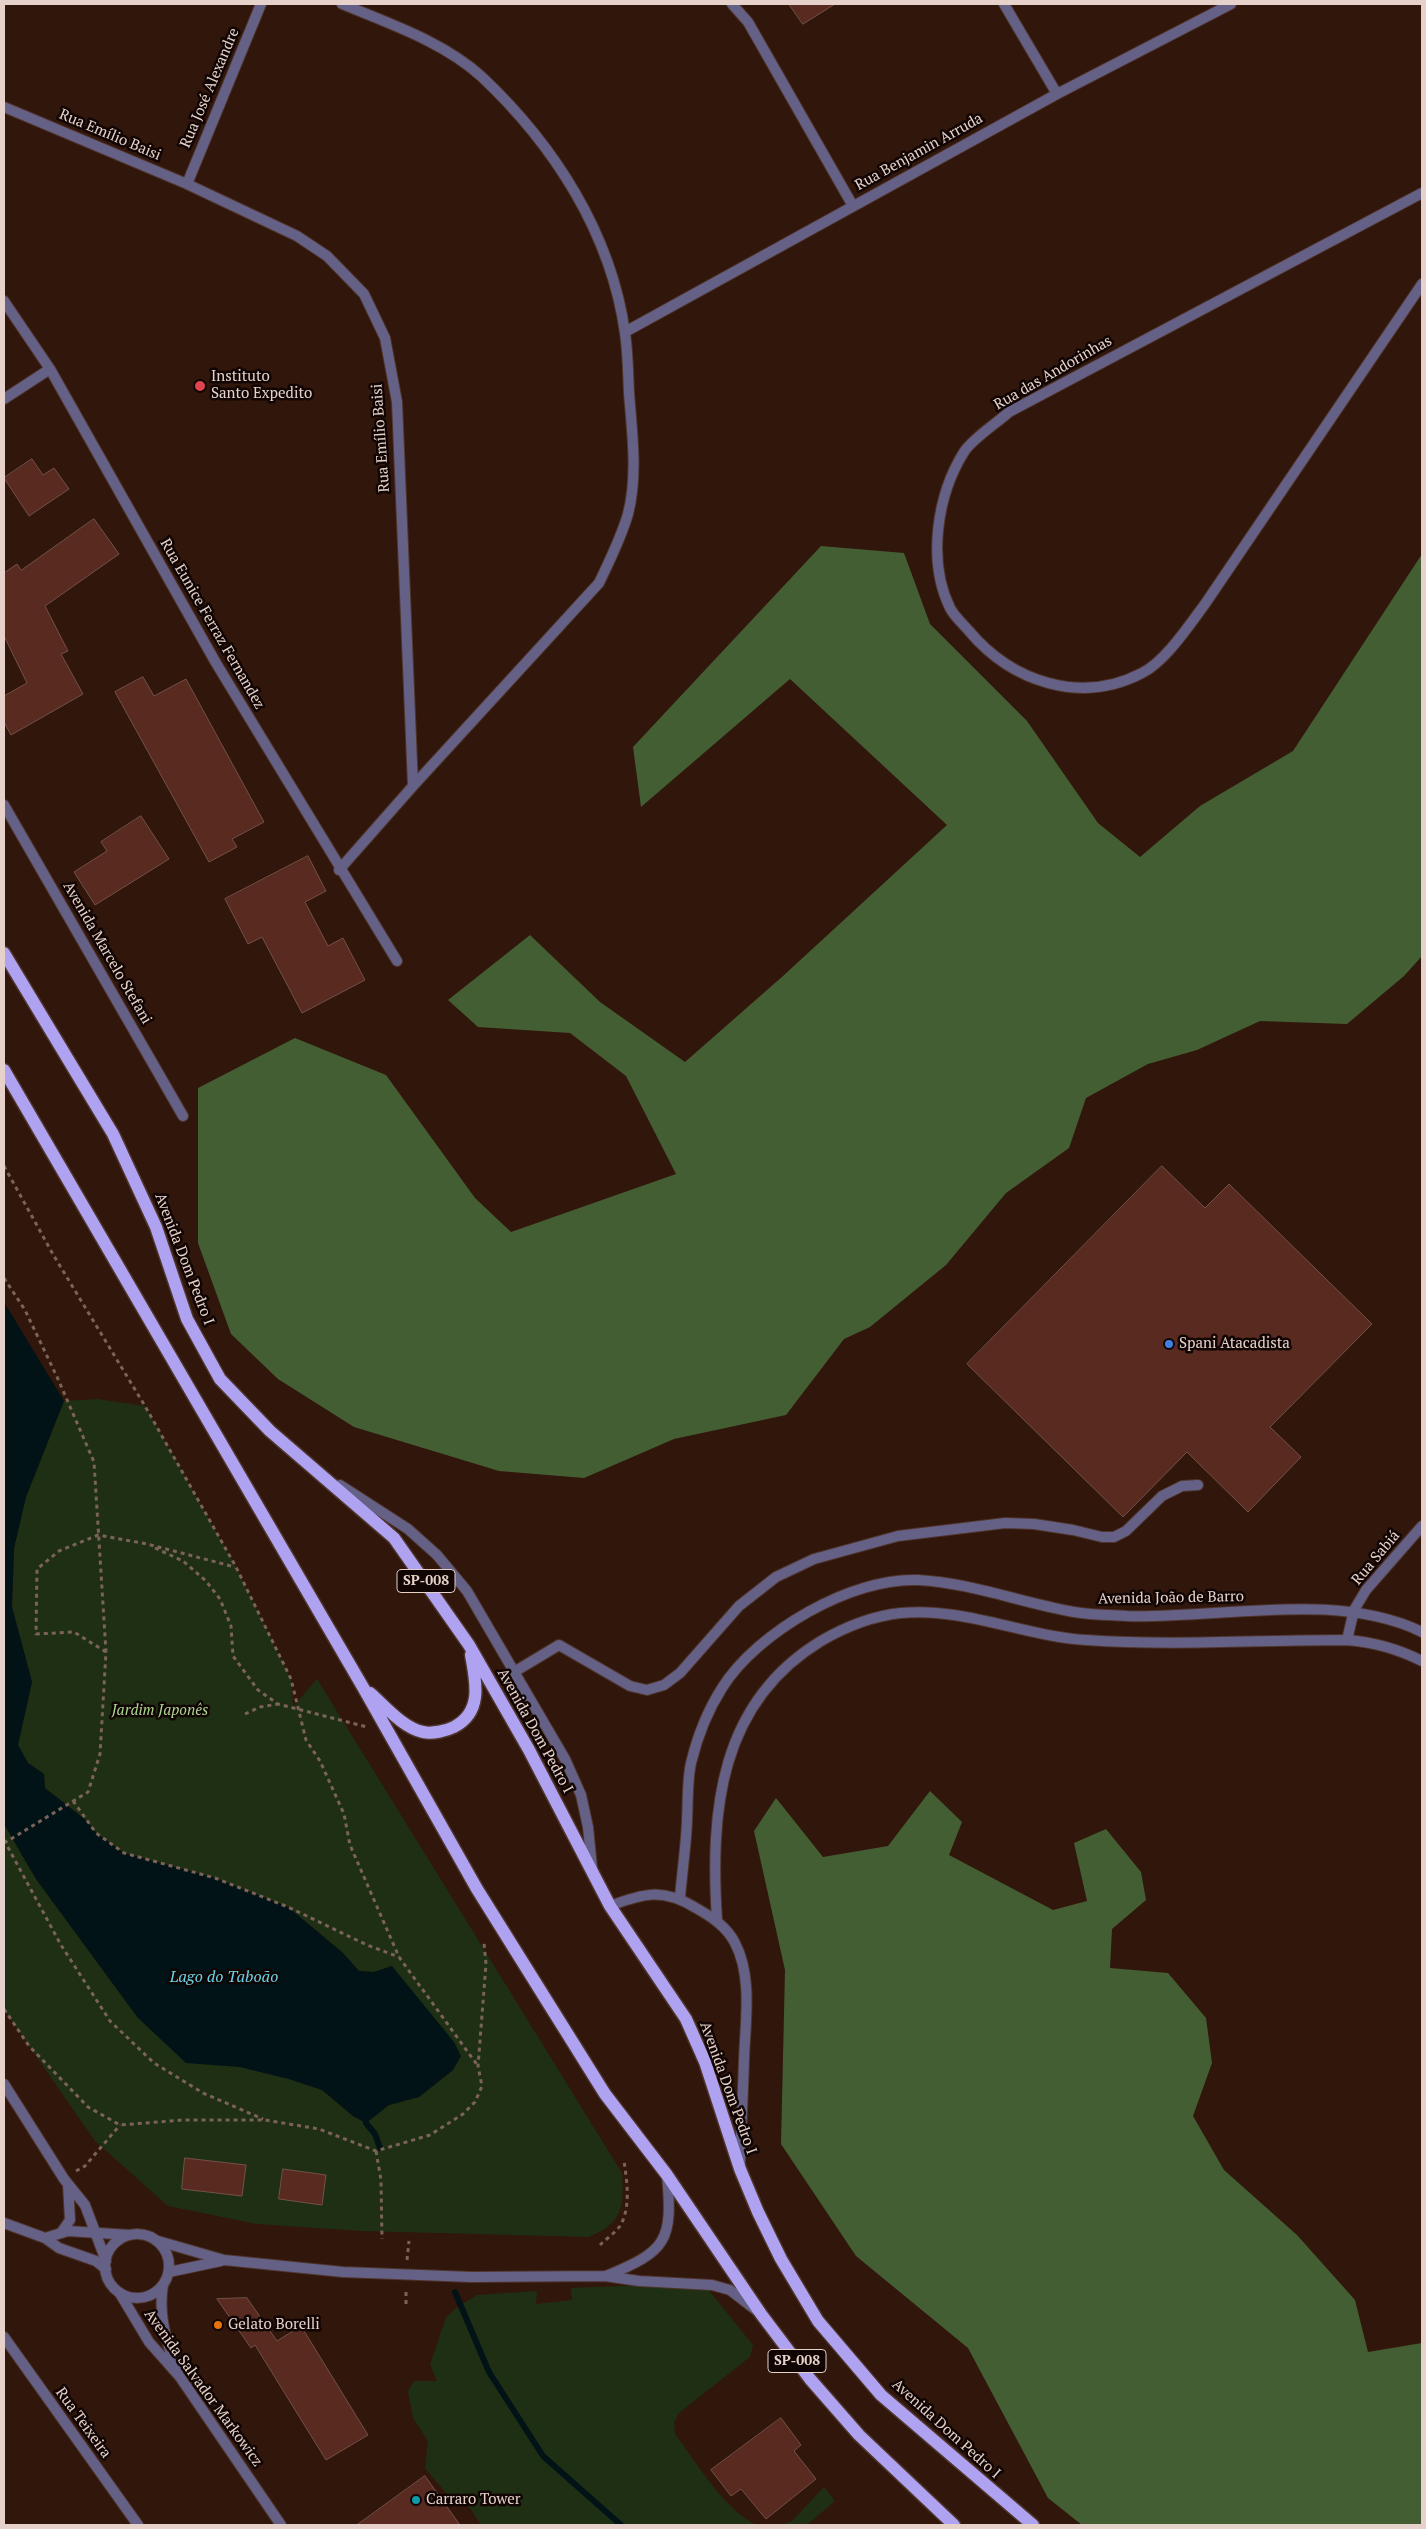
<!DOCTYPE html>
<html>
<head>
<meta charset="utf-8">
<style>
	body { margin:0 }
	#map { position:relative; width:1426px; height:2529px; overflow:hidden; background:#31160b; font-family:"PT Serif",serif }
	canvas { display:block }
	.frame { position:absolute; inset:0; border:5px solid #e6d2cb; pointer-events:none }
</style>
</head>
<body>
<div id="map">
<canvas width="1426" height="2529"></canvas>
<div class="frame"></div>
</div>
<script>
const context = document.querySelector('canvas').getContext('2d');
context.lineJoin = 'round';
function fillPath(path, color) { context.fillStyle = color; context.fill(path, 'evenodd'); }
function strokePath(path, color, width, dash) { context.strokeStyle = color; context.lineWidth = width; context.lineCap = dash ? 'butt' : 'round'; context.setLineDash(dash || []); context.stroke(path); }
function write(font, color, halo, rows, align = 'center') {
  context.font = font + ' "PT Serif",serif'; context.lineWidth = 5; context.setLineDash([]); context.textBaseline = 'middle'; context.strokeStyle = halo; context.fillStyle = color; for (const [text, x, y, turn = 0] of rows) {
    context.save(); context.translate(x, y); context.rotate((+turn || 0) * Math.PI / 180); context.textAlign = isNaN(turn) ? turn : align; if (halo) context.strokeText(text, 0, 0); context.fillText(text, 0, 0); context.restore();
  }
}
const green = new Path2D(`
	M97,1399L145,1406L236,1567L291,1679L293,1707L317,1679L622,2173C624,2207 623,2223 589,2237L361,2231L257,2224L168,2206L95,2141L4,2010V1824L36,1879L138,2018L240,2067L289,2079L322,2090L353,2116L366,2123L389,2105L419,2097L453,2070L392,1966L374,1972L359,1971L343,1953L288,1907L215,1878L124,1853L96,1833L87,1821L45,1788L44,1774L28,1763L18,1745L32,1682L12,1607L14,1548L26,1497L64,1401Z
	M668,2284L707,2288L753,2345L750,2357L679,2413L674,2423L675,2434C697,2463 724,2510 757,2525H481L460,2493L451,2499L425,2468L428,2441L413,2418L408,2391L414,2381H437L430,2365L446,2317L459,2306L477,2295L537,2291L536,2304L572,2300L571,2288Z
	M824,2487L835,2501L807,2525H781L792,2521Z`);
const forest = new Path2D(`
	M821,546L904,553L930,624L1027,721L1098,823L1140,857L1200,806L1293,751L1422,554V956L1404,976L1347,1024L1260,1021L1197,1050L1148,1064L1086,1098L1069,1148L1006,1193L946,1265L870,1327L844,1339L786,1415L674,1439L584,1478L499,1471L354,1427L278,1379L231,1334L198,1243V1088L295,1038L386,1075L475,1198L511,1232L676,1174L626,1076L570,1033L478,1027L448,1000L530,935L600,1002L685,1062L783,976L947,825L790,679L641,807L633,747Z
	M930,1791L962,1822L949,1855L1053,1910L1087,1901L1074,1843L1106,1829L1141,1872L1146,1900L1112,1929L1110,1968L1168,1973L1206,2018L1212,2063L1193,2116L1224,2170L1297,2235L1355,2300L1368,2352L1422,2343V2525H1082L1048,2498L968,2348L856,2256L781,2144L785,1970L754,1831L776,1798L823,1857L888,1846Z`);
const water = new Path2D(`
	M4,1302L64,1401L26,1497L14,1548L12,1607L32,1682L18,1745L28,1763L44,1774L45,1788L87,1821L96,1833L124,1853L215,1878L288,1907L343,1953L359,1971L374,1972L392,1966L454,2042L461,2056L453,2070L419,2097L389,2105L366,2123L353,2116L322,2090L289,2079L240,2067L186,2063L138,2018L36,1879L4,1824Z`);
const stream = new Path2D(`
	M366,2123L375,2134L380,2148
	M455,2292L489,2372L543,2456L621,2525`);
const building = new Path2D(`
	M789,4H835L803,24Z
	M32,459L43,475L54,468L69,489L29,516L4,478Z
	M94,519L119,554L45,606L68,651L61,654L83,694L11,735L4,722V696L27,683L4,636V573L17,564L21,570Z
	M143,677L154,696L186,679L264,822L232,839L237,847L209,862L115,692Z
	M141,816L169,859L95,905L74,872L107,851L101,842Z
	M308,856L326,891L305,902L328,946L343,938L365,980L302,1013L262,937L248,944L225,899Z
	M1162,1166L1205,1208L1229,1184L1372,1324L1270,1427L1301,1457L1248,1512L1187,1452L1123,1517L967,1364Z
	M185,2158L246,2165L242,2196L182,2189Z
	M283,2169L326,2175L322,2205L279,2199Z
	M247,2298L277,2341L301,2326L368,2435L326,2460L255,2345L251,2348L217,2299Z
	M781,2418L801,2445L794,2451L816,2479L766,2519L741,2489L731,2496L711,2470Z
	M425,2476L460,2525H357Z`);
const path = new Path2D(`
	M4,1166L54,1256L145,1406L236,1567L291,1679L306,1740L320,1761L344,1814L350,1845L399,1957L478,2066
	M4,1278L25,1310L58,1379L94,1462L106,1652L100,1754L88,1792L6,1842
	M155,1548L183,1561L206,1581L220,1599L231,1626L233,1656L258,1690L278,1704L367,1727
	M106,1652L74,1632L36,1634L37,1569L59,1551L98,1535L147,1544L235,1567
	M245,1714L260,1707L278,1704
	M73,1801L96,1833L124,1853L215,1878L288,1907L367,1945L399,1957
	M4,1840L61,1945L110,2021L154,2063L203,2093L263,2119
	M4,2009L29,2046L88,2107L120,2125L183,2120H265L319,2129L376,2151L430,2135L463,2114L475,2102L482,2086L478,2066L486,1964L484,1943
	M376,2151L381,2180L382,2239
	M76,2171L85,2166L120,2125
	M600,2245C606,2239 615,2233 620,2226C631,2208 627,2181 624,2161
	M407,2260L409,2241
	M406,2304V2289`);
const service = new Path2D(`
	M340,1485L408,1529L437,1555L467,1591L565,1759L581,1795L588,1827L592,1867
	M514,1672L559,1645L630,1686L647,1690L664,1685L680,1673L739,1606L776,1577L814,1559L898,1536L1005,1523L1034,1524L1073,1530L1102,1537H1114L1126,1531L1162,1496L1182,1486L1198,1485`);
const minor = new Path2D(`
	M732,4L748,22L853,206
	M1004,4L1057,94
	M4,107L187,184L297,236L327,256L364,294L385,338L397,402L413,786
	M187,184L261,4
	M1422,193L1009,412C997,423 972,439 964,452C937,495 927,561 950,608C954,616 963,624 969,631C1012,682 1081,705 1142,673C1165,662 1190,624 1205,604L1422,284
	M4,301L50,369L216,663L397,961
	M625,332L1057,94L1231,4
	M4,399L50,369
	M4,805L183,1116
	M339,870L413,786L599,583C610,560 621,538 628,514C638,475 632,432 629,393C628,373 628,353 625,333C611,233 554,145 482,77C444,42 390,24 342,4
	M1347,1640L1354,1610L1366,1590L1422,1526
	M4,2223L45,2238L59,2248L96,2261L106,2269
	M45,2238L68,2231L130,2235
	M158,2241L224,2260L343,2272L471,2277L605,2276L639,2281L712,2285L730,2290L756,2310
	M169,2272L221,2261
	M606,2276C667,2251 673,2241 667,2175
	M4,2337L138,2525`);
const tertiary = new Path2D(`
	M680,1898C682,1872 686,1847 687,1821C688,1803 687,1781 691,1763C697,1738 708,1710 722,1688C757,1632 852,1577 918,1580C972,1583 1022,1603 1074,1612C1091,1615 1110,1615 1127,1616C1221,1619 1336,1590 1422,1632
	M610,1906C644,1893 663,1888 696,1908C712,1917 727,1927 735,1943C753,1977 745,2024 744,2060C743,2095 741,2129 740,2163
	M717,1920C710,1811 719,1703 821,1641C845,1627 872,1616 901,1613C964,1607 1024,1636 1086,1640C1173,1646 1260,1640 1347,1640C1373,1642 1398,1649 1422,1661
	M4,2084L64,2179L85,2205L106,2261
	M61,2233L70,2220L68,2184
	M105 2266a32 32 0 1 1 64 0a32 32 0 1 1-64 0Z
	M163,2285C158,2313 167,2346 178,2372
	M119,2292L149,2342L180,2377L281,2525`);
const primary = new Path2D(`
	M4,953L113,1134L156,1227L187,1319L220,1379L270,1431L394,1538L469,1645L529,1750L610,1906L686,2019L705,2062L740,2169L758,2212L781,2259L818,2321L881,2395L1033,2525
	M4,1070L364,1689L477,1889L605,2094L667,2175L761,2314L810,2379L859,2435L954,2525
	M370,1693C385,1706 403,1728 423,1732C432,1734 446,1731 454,1727C483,1712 476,1682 471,1655`);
const markers = [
	[200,386,6,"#e0444e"],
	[1169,1344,5,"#3f7fe0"],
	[218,2325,5,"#e8710a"],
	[416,2500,5,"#0f9aa8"]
];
const shields = [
	[426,1581,58],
	[797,2361,58]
];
const shieldNames = [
	["SP-008",426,1581],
	["SP-008",797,2361]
];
const streetNames = [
	["Rua José Alexandre",210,88,-67],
	["Rua Emílio Baisi",110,135,23],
	["Rua Benjamin Arruda",919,152,-29],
	["Rua das Andorinhas",1053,373,-30],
	["Rua Emílio Baisi",381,438,-94],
	["Rua Eunice Ferraz Fernandez",212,624,60],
	["Avenida Marcelo Stefani",107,953,60],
	["Avenida Dom Pedro I",184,1259,69],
	["Rua Sabiá",1376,1558,-50],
	["Avenida João de Barro",1171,1598,-1],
	["Avenida Dom Pedro I",535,1731,61],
	["Avenida Dom Pedro I",728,2088,70],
	["Avenida Salvador Markowicz",203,2388,54],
	["Rua Teixeira",83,2423,54],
	["Avenida Dom Pedro I",946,2429,42]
];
const poiNames = [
	["Instituto",211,377],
	["Santo Expedito",211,394],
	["Spani Atacadista",1179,1344],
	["Gelato Borelli",228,2325],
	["Carraro Tower",426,2500]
];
const parkNames = [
	["Jardim Japonês",160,1711]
];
const waterNames = [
	["Lago do Taboão",224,1977]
];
fillPath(green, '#1f2f14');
fillPath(forest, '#445e34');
fillPath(water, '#011317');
strokePath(stream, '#011317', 6);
fillPath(building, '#592a1f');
strokePath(building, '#735148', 1);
strokePath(service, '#4e342a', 12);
strokePath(minor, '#4e342a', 12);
strokePath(tertiary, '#4e342a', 12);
strokePath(primary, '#4e342a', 15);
strokePath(path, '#7b6359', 3, [4, 4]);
strokePath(service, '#656086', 10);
strokePath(minor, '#656086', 10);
strokePath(tertiary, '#656086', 10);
strokePath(primary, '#aea2f1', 12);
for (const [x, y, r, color] of markers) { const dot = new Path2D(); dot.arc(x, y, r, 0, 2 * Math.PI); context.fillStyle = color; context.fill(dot); strokePath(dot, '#100503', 2); }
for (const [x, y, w] of shields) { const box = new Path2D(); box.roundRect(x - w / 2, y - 11.5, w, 23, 4); context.fillStyle = '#100503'; context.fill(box); strokePath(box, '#e6d2cb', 1); }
write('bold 14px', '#e6d2cb', null, shieldNames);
write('15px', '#e6d2cb', '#100503', streetNames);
write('15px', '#e6d2cb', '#100503', poiNames, 'left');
write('italic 15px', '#acd793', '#100503', parkNames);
write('italic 16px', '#69d4e7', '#100503', waterNames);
</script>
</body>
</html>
